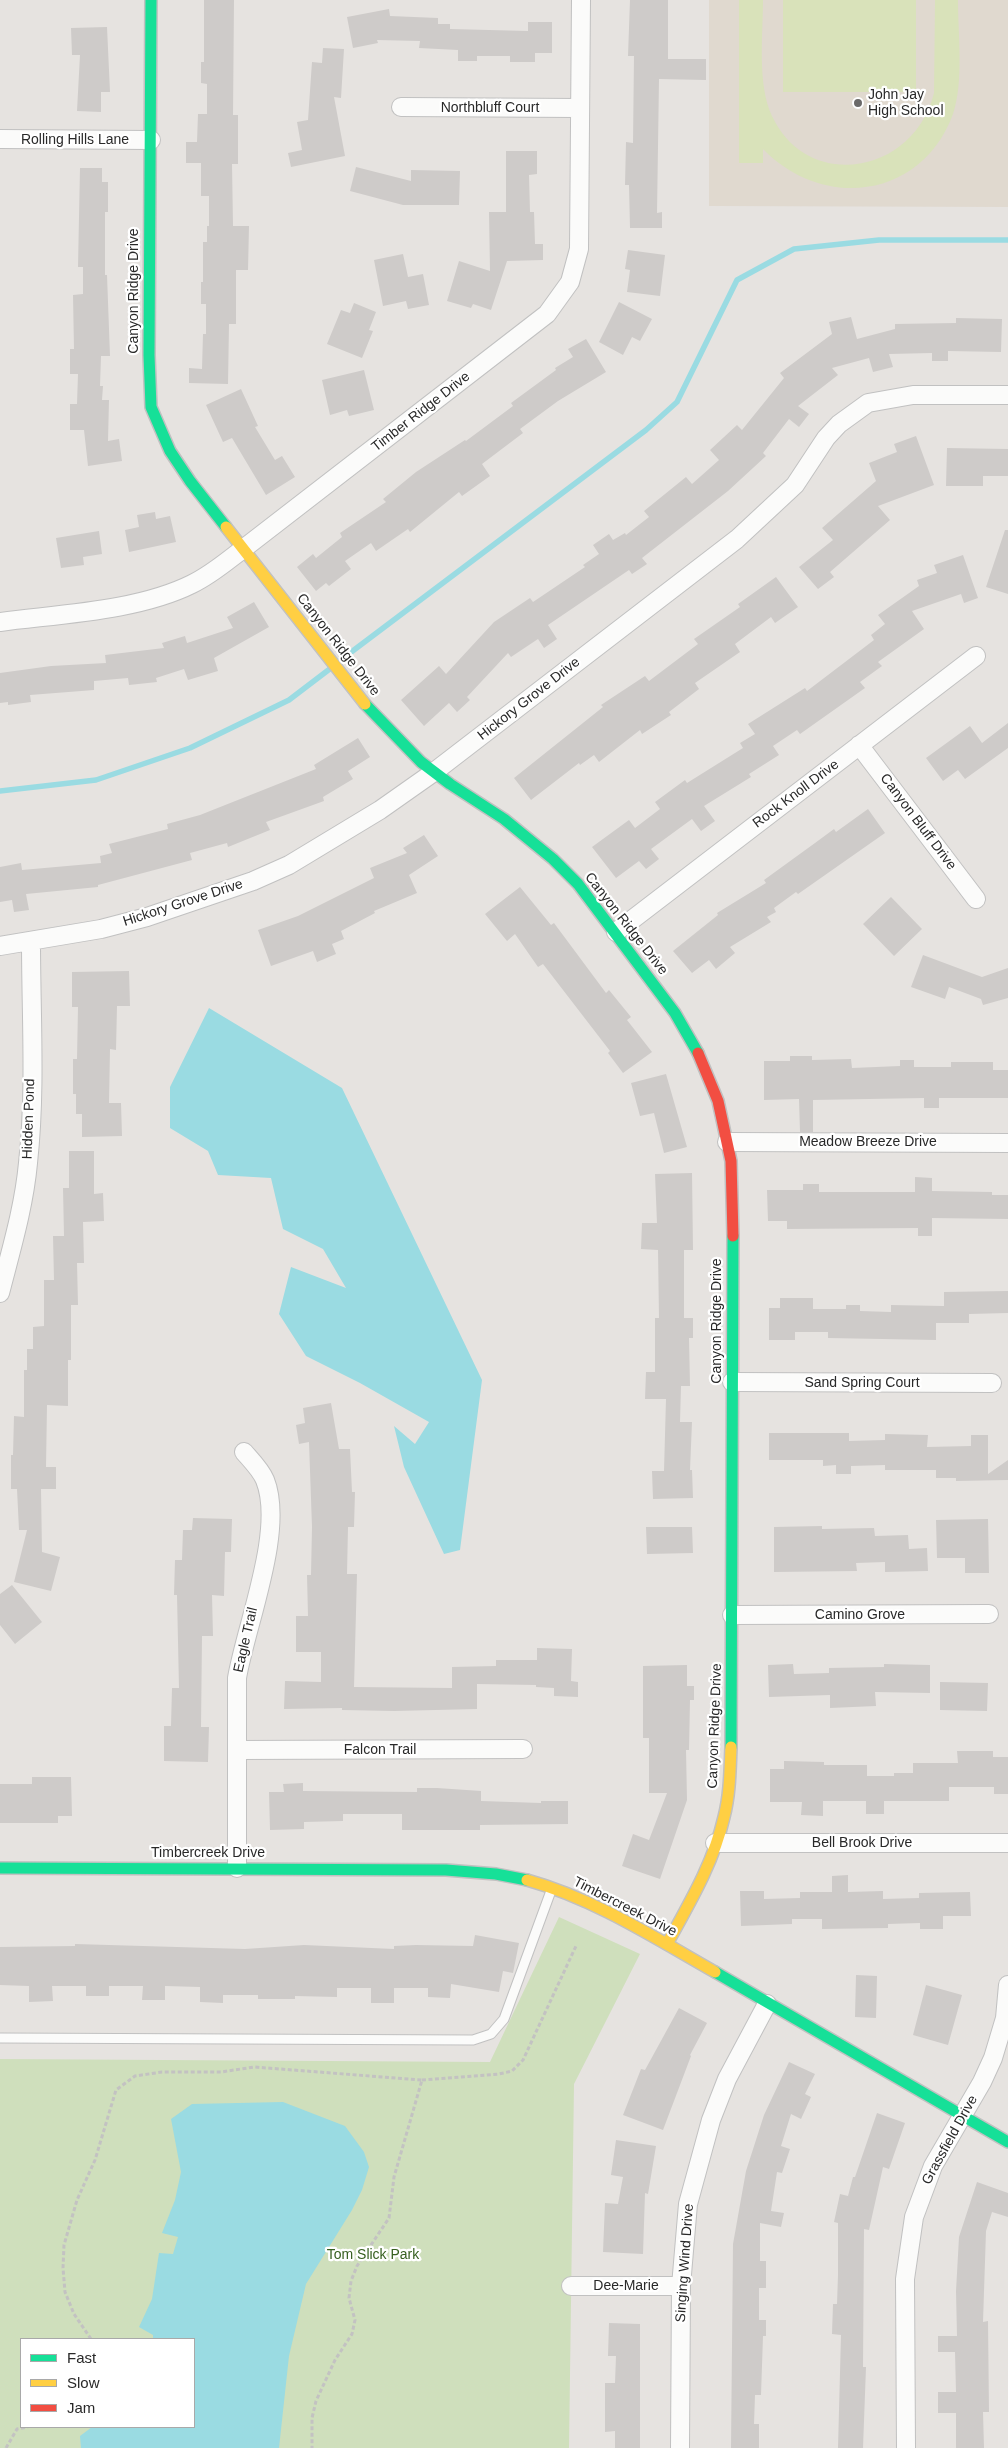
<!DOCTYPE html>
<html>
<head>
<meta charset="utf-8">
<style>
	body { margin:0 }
	#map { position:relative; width:1008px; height:2448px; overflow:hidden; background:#e6e3e0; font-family:Arial,sans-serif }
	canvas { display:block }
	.legend { position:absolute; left:20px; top:2338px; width:175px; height:90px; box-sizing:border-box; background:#fff; border:1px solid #a9a9a9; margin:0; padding:6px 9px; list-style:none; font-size:15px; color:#292929 }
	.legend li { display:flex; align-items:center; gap:10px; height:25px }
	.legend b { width:25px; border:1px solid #a9a9a9 }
</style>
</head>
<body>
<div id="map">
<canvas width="1008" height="2448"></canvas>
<ul class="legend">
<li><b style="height:6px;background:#16e098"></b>Fast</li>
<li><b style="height:6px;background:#ffcf43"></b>Slow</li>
<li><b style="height:6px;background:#f24e42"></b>Jam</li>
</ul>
</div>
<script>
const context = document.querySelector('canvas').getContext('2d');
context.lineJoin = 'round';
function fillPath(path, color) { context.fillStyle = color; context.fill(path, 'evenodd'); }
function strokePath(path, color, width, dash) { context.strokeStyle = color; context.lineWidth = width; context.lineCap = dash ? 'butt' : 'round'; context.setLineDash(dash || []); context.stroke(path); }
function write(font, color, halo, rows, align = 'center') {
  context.font = font + ' Arial,sans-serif'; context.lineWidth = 4.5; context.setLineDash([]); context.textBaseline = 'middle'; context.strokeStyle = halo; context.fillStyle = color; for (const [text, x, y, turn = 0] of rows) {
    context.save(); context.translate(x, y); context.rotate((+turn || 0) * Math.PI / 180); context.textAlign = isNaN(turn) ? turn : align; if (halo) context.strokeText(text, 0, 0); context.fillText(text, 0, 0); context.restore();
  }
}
const education = new Path2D(`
	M709,0H1008V207L709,206Z`);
const green = new Path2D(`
	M559,1917L640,1954L574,2084L569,2448H0V2059L490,2062ZM21,2339H194V2427H21Z`);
const pitch = new Path2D(`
	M739,0H763C763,35 757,84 772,116C808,193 914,174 934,93L935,0H958C958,35 964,82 953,114C922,199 823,211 763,149V163H739Z
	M783,0H916V92H783Z`);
const water = new Path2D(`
	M209,1008L342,1088L482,1380L460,1550L444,1554L404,1467L394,1426L415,1444L429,1422L360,1383L306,1356L279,1314L291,1267L346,1288L323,1249L283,1229L271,1178L218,1175L208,1151L170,1128V1087Z
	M283,2102L345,2126L364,2152L369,2167L362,2190L352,2210L306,2284L289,2356L279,2448H81L80,2436L92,2427H194V2339H153V2335L139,2327L152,2299L159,2253L173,2254L178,2237L162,2233L175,2200L181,2172L171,2119L192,2104Z`);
const stream = new Path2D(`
	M338,662L646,430L677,402L737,280L794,249L879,240H1008
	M0,791L96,780L190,748L289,700L331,668`);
const building = new Path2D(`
	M204,0H234L233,115H238V164H232L233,226H249L248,270H236V324H229L228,384L189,383V368L202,369L203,334H206V304H201V282H203V242H207V226H209V196H201V163H186V142H197L198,114H207V84L201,83V62H204Z
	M630,0H668V59H706V80L659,79L657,213L662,212V228H630L629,185H625L626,142L633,143L634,56H628Z
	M389,9L390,16L438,18V24H450V29L528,31V22H552V53H535V62H510V56H477V61H458V50L419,48L420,41L377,40L378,43L353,48L347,17Z
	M107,27L110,92H101V112L77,111L80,55H72L71,28Z
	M323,48L344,49L341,98L334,97L345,156L291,167L288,153L302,150L297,122L308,120L312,62L322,63Z
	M506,151H537V174L529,175L530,212H534L535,244H543V260L507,261L491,310L473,304L471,308L447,301L459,261L490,271L489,212H506Z
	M356,167L411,181V170L460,171L459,205H403L350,191Z
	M80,168H102V182H108V212H105V275H107L110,356H101L100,386H103L102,400H109L108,441L119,439L122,461L88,466L84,430H70V404H77L78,374H70V349H74L73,295L83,294V267H78Z
	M628,250L665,255L660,296L627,292L630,270L625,269Z
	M403,254L408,277L423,274L429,305L408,309L406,301L383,306L374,260Z
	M619,302L652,319L640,341L632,337L623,355L599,342Z
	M354,303L376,312L369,330L373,331L362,358L327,344L341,310L350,313Z
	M851,317L857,339L895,329V324L956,323V318L1002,319L1001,352L948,351V361H932V353L889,354L893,367L873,372L869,358L832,368L838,375L798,406L809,414L799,427L789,419L763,453L766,456L728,491L642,558L647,564L632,574L629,570L548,625L557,639L544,648L538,639L511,657L508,653L467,697L470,700L457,712L449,703L424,726L401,700L439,666L446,674L494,622L530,598L533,602L585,567L583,565L599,554L593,545L609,534L613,540L625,533L626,535L649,517L644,511L686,477L692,484L719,460L710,450L737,425L742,430L784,378L780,373L832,334L829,322Z
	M586,339L606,372L558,401L520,429L523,433L482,464L490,476L462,496L459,492L410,532L408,529L376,551L371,543L345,561L351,569L329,586L326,583L316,591L297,567L313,554L316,558L342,537L340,533L386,502L383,499L416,472L465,440L466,441L513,406L511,403L556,370L555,368L573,357L568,349Z
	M364,370L374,410L349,416L347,410L330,415L322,380Z
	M241,389L258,426L255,427L275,460L282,456L295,477L266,495L232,438L223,442L206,405Z
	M916,436L934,485L878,506L890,520L830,572L834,577L818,589L799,567L833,540L822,528L876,481L869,463L897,452L894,444Z
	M947,448L1008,449V476H983V486H946Z
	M155,512L156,519L170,516L176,542L129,552L125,530L139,527L137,515Z
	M1005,530H1008V594L986,587Z
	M99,531L102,554L83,557L84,565L61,568L56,538Z
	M963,555L978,598L964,603L961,594L912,611L924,629L878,662L882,666L860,682L865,688L800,734L797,730L773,746L779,755L749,774L751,777L704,806L715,821L701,831L692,819L651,849L659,859L646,869L639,861L616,878L592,847L629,820L635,828L660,809L655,802L685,780L687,783L743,748L740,743L755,734L748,724L805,688L807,691L874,640L871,635L885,624L878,615L919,586L917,580L937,573L934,565Z
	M776,577L798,607L775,623L771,617L735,644L740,652L695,683L699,689L669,712L671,715L642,734L640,730L599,762L594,755L580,765L579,763L531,800L514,778L603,707L601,705L645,676L649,681L698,644L694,639L740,607L738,604Z
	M254,602L269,627L214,658L218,671L188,680L184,669L156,678L157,682L129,685L128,678L94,681V690L30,695L31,702L8,705V702L0,703V673L51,666L106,663L105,655L164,648L162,643L185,636L187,643L233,628L227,617Z
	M1008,723V748L965,779L958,770L943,781L926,758L970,726L982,743Z
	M358,738L370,757L348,771L353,779L323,797L324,801L266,822L270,830L228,847L227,843L190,853L192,860L98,885V887L26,894L29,910L14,912L12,900L0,902V867L21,863L22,870L101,863L100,856L112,853L109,844L168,829L167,824L200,815L316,769L314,765Z
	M868,809L885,833L798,894L796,892L774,908L776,912L767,917L771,922L730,947L735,953L716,969L709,960L692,973L673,951L718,915L717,913L766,883L764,880L815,843L834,829L836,832Z
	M424,835L438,856L409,875L417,893L374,911L375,913L341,931L344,939L332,944L336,954L317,962L313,951L271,966L258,930L298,916L374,878L370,868L407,853L403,848Z
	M520,887L551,925L554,923L606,993L609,990L631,1017L627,1020L652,1052L623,1073L608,1053L610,1051L543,964L538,967L515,934L507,941L485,914Z
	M891,897L922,929L894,956L863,924Z
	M923,955L982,977L1008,968V998L983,1005L981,999L949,987L945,999L911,987Z
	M129,971L130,1006H117L116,1050L110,1049L109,1103H121L122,1136L82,1137V1114H76V1094H73V1059H77L78,1007H72V972Z
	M790,1056H812V1060L851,1059L852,1068L900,1066V1060H914V1067H951V1062H993V1070H1008V1098H939V1108H924V1098L813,1100V1132H800L799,1099L764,1100V1061H790Z
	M666,1074L687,1147L664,1153L654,1113L640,1116L631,1083Z
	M69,1151H94V1194L103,1193L104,1221L83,1222L84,1263H77L78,1305H71V1360H68V1406L47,1405L46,1467H56V1489H41L42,1552L60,1557L51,1591L14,1582L27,1530H19L17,1489H11V1455H13L14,1416L24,1417V1370H27V1349H33V1327L44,1326V1280H54L53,1236H64L63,1188H69Z
	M692,1173L693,1250H684V1318H693V1338H689L690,1386H681L680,1422H692L690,1470H692L693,1498L653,1499L652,1471H664L666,1399H645L646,1372H655V1318H659L658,1250L641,1249L642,1223H657L655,1174Z
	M915,1177L932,1178V1191L992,1192V1195H1008V1219L932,1218V1236H918V1228L787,1229V1221H768L767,1190H803V1184H819V1192H915Z
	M1008,1291V1313L969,1314V1323H936V1340L828,1338V1332H795V1340H769V1308H780V1298H813V1309H846V1305H860V1311L891,1312V1305L944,1306V1292Z
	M331,1403L339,1449H350L352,1492H355L354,1527H348L347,1574H357L354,1687L452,1688V1667L496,1666V1660H537V1648L572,1649L571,1681L578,1682V1697L554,1696V1688L536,1687V1685L477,1684V1709L394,1711L342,1710V1708L284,1709L285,1681L321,1682V1652H296V1616H308L307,1575H311L312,1527L309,1442L299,1444L296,1425L305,1423L303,1408Z
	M769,1433H849V1441L885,1440V1434L928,1435L927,1447L971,1446V1435H988V1474L1008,1460V1480L956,1481V1478H936V1470H885V1465L851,1466V1474H836V1465L823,1466V1460H769Z
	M193,1518L232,1519L231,1552H225L224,1596L212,1595L213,1636H202L201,1727H209L208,1762L164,1761V1726H171L172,1688H179L177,1595H174L175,1560H182L183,1530H192Z
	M988,1519L989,1573H965V1558H937L936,1520Z
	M822,1526V1529L874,1528L875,1536L908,1535L909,1549L927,1548L928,1571L885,1572V1562L856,1563L857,1571L774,1572V1527Z
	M646,1527H692L693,1553L647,1554Z
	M12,1585L42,1622L15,1644L0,1625V1594Z
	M793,1664L794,1674L829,1673V1668L884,1667V1664L930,1665V1693L875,1692L876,1706L830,1708V1695L769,1697L768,1665Z
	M687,1665V1686H694V1700H690L689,1750H686L687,1800L660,1879L622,1866L633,1834L649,1840L667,1793H649V1738H643V1666Z
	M940,1682L988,1683L987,1711L940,1710Z
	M957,1751H993V1757H1008V1794H994V1787H949V1801H884V1814H866V1801H823V1816L801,1815L802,1802H770V1769H784V1761L824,1762V1765H867V1776H894V1773H913V1763H958Z
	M32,1777H71L72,1816H58V1823H0V1784H32Z
	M303,1783V1791L417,1792V1788H437L481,1791V1801L541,1803V1801H568V1824L480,1825V1830H402V1814H343V1821L304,1822V1829L270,1830L269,1792H284L283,1784Z
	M848,1875V1892L883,1891V1899L919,1898V1893L970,1892L971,1916H943V1929H920V1923L888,1924V1928L822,1929V1919H792V1924L741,1926L740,1891H764V1899L800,1898V1892H832V1876Z
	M475,1935L519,1943L513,1973L503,1971L499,1992L451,1984L450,1998L428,1997V1988H394V2003H371V1988H337V1997L295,1996V1999H258V1995H223V2003L200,2002V1987L165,1986V2000H142L143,1986H109V1996H86V1986H52L53,2001L29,2002V1986L0,1985V1947L75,1946V1944L245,1949L304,1945L394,1949V1946L416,1945L473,1946Z
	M856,1975L877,1976L876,2018L855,2017Z
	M926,1985L962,1995L948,2045L913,2035Z
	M679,2008L707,2023L690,2055L691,2056L663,2130L623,2115L641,2069L645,2070Z
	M789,2062L815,2074L805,2094L811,2097L801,2119L791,2114L781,2146L790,2149L782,2173L777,2172L771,2211L784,2213L781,2227L760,2223V2261H766V2288H759V2320H766V2336H763L761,2395H755L754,2424H759V2448H731L733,2244L746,2171L764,2115Z
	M877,2113L905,2123L889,2169L883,2167L869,2230L864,2229L863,2367H866L863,2448H838L841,2335L832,2334L833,2304H837L838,2275V2223L834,2222L840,2194L848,2196L853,2177H855Z
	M616,2140L656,2146L648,2194L645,2193L643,2254L603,2252L605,2203L618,2204L623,2177L611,2175Z
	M977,2182L1008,2193V2217L992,2212L986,2231L983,2322L988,2321L989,2412H983L984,2448H956V2413H938V2392H956L955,2352H938V2336H957L956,2291L959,2237Z
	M609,2323L640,2324V2448H615V2431L605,2432V2383H615L616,2356H608Z`);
const path = new Path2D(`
	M422,2080L499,2074L512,2071L523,2060L576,1946
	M91,2339L74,2314L65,2292L63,2268L64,2245L77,2200L95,2160L116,2090L135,2076L162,2072H221L254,2067L422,2080L394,2177L389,2218L357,2266L351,2281L349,2298L355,2320L352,2334L335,2360L316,2401L312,2418V2448
	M6,2448L17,2429L28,2427`);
const lane = new Path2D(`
	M0,2038L473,2040L491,2034L504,2019L552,1888`);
const street = new Path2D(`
	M401,107L579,108
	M0,139L151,140
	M0,622C60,614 138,611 192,584C211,575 227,561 243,549L547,314L570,282L579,249L581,0
	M859,745L976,899
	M616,932L976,656
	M0,946L101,929L147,917L253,881L289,865L380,810L434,772L737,539L795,485L826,438L839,424L868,403L913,395H1008
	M727,1142L1008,1143
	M0,1293C11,1250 24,1207 28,1163C36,1090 31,1015 31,942
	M732,1382L992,1383
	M732,1615L989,1614
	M237,1750L523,1749
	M715,1843H1008
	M237,1868V1678C246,1625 285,1530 265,1480C261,1470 251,1460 244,1452
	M571,2286H681
	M680,2448L681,2286L688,2204L711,2120L727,2079L767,2004
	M906,2448L905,2279L914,2217L933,2166L982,2082L993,2058L1005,2018L1008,1985`);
const fast = new Path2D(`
	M151,0L149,355L151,407L170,451L190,481L226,527
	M365,704L421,762L450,784L504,819L553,859L578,884L675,1013L698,1053
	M731,1747L733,1236
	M0,1868L446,1870L496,1874L527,1880
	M715,1972L1008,2142`);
const slow = new Path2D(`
	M226,527L365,704
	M527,1880C595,1899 655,1938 715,1972
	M667,1944C689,1904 714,1862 724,1817C730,1794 730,1770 731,1747`);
const jam = new Path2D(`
	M698,1053L718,1101L731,1161L733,1236`);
const markers = [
	[858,103,5,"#6b6a69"]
];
const poiNames = [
	["John Jay",868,95],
	["High School",868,111]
];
const streetNames = [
	["Northbluff Court",490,108],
	["Rolling Hills Lane",75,140],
	["Canyon Ridge Drive",134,291,-90],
	["Timber Ridge Drive",421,412,-38],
	["Canyon Ridge Drive",338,645,52],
	["Hickory Grove Drive",529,699,-38],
	["Rock Knoll Drive",796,794,-37],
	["Canyon Bluff Drive",918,822,53],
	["Hickory Grove Drive",183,903,-18],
	["Canyon Ridge Drive",626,924,52],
	["Hidden Pond",29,1119,-88],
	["Meadow Breeze Drive",868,1142],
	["Canyon Ridge Drive",717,1321,-90],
	["Sand Spring Court",862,1383],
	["Camino Grove",860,1615],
	["Eagle Trail",246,1640,-77],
	["Canyon Ridge Drive",715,1726,-88],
	["Falcon Trail",380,1750],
	["Bell Brook Drive",862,1843],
	["Timbercreek Drive",208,1853],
	["Timbercreek Drive",625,1907,27],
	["Grassfield Drive",950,2140,-61],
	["Singing Wind Drive",685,2263,-86],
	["Dee-Marie",626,2286]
];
const parkNames = [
	["Tom Slick Park",373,2255]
];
fillPath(education, '#e0d9cf');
fillPath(green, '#cfdfbc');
fillPath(pitch, '#d9e2ba');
fillPath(water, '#9adbe2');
strokePath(stream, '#9adbe2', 5.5);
fillPath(building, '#cecbc9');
strokePath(lane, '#c1c1c1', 11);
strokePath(street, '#c1c1c1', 20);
strokePath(fast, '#c1c1c1', 14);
strokePath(slow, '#c1c1c1', 14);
strokePath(jam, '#c1c1c1', 14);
strokePath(path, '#c3c2c2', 3, [4, 2.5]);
strokePath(lane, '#fbfbfa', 9);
strokePath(street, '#fbfbfa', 18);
strokePath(fast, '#16e098', 11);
strokePath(slow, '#ffcf43', 11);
strokePath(jam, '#f24e42', 11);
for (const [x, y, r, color] of markers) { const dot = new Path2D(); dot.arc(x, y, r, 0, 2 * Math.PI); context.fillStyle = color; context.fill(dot); strokePath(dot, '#fff', 2); }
write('14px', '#292929', '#fff', poiNames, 'left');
write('14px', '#292929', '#fff', streetNames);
write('14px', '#376020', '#fff', parkNames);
</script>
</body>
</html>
